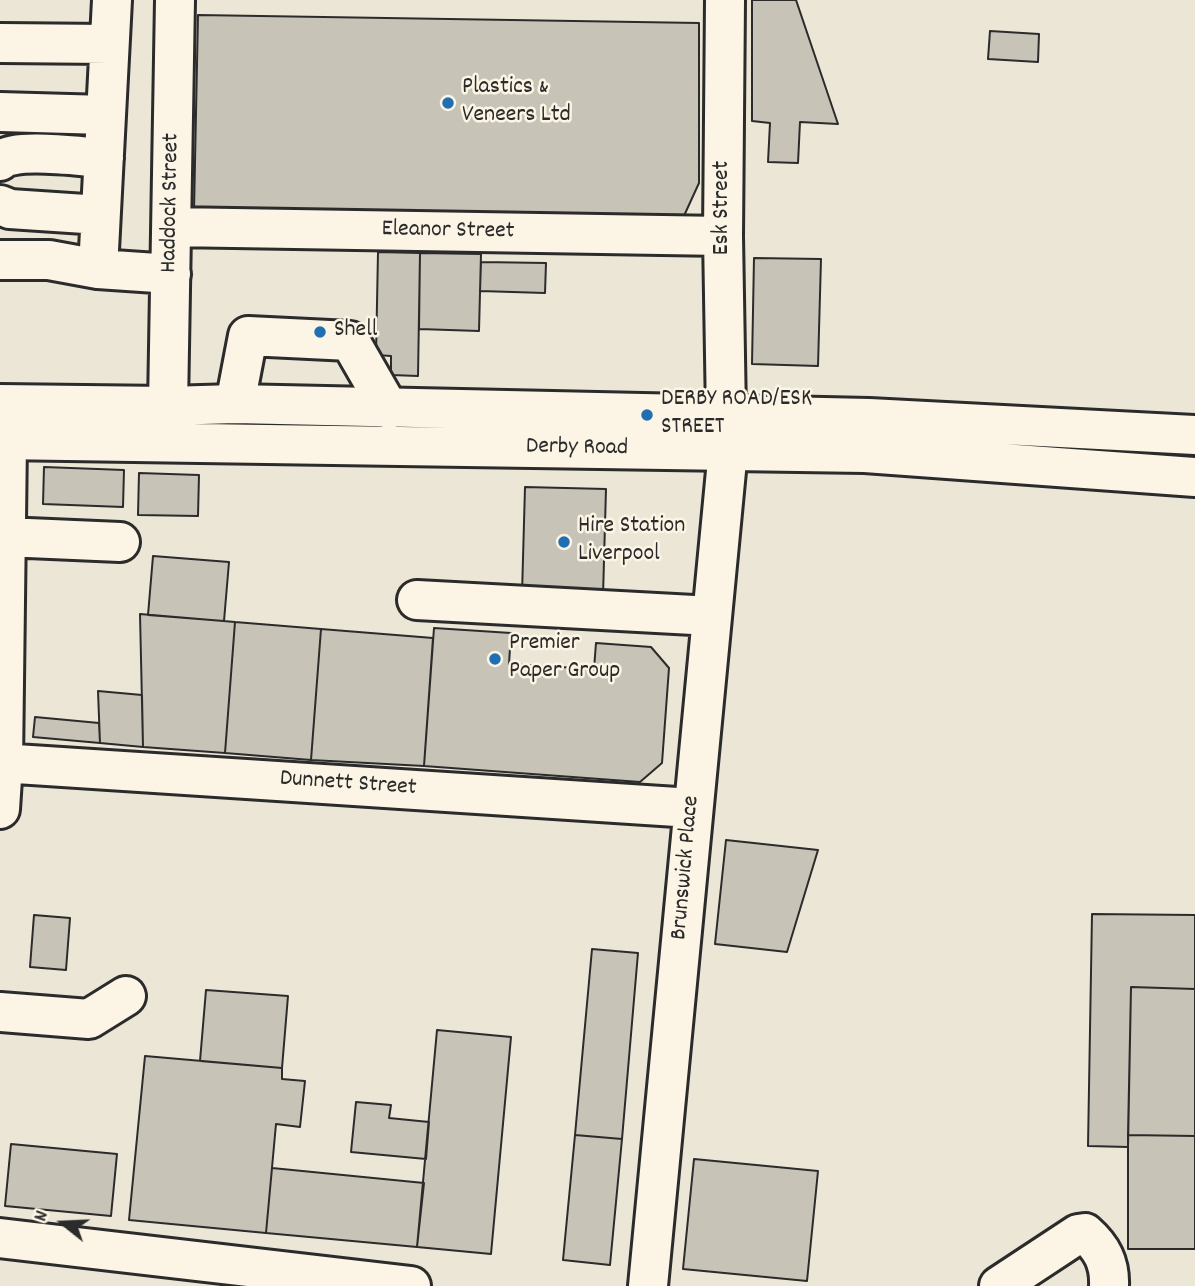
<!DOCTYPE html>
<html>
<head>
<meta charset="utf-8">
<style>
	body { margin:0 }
	#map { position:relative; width:1195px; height:1286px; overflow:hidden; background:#fcf5e5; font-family:Dekko,sans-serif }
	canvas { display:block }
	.north { position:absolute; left:28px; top:1188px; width:70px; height:70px; -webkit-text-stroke:5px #fcf5e5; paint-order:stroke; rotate:288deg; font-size:19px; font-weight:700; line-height:28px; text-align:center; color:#2b2b2b }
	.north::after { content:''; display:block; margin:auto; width:24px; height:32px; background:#2b2b2b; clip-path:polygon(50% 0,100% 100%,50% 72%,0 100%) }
</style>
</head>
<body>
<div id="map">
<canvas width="1195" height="1286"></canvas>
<div class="north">N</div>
</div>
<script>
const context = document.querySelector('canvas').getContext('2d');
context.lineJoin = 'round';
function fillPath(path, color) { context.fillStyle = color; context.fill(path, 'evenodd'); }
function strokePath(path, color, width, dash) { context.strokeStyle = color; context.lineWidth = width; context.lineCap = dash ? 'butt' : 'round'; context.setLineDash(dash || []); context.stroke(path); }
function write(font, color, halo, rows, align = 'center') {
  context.font = font + ' Dekko,sans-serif'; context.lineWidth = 5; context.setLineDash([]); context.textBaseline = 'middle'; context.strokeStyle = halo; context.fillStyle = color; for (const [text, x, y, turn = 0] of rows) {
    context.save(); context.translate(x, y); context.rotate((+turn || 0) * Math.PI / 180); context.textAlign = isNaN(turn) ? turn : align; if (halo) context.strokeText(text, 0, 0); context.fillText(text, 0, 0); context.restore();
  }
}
const built = new Path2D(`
	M0,0H1195V435L0,404Z
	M0,440L1195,477V1286H0Z`);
const building = new Path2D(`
	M752,0H796L838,124L800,122L798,163L768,162L770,123L752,121Z
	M198,15L699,23V183L683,218L194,211Z
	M990,31L1039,34L1038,62L988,59Z
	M378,252L420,253L418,376L391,375V356L376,355Z
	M420,253L481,254L479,331L419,329Z
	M754,258L821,259L818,366L752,364Z
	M481,262L546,263L545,293L480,291Z
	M44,467L124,470L123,507L43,504Z
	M139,473L199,475L198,516L138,515Z
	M525,487L606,489L603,596L522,594Z
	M153,556L229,562L224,621L148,615Z
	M140,614L235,622L225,753L143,747Z
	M235,622L321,629L311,760L225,753Z
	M434,628L511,633L509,664L594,669L596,643L651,647L669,668L662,763L640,782L424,766Z
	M321,629L433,638L424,766L311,760Z
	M98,691L142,695L143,747L100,743Z
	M35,717L99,723L100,743L33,737Z
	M726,840L818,850L787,952L715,944Z
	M1092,914L1195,915V989L1131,987L1128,1147L1088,1146Z
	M34,915L70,918L66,970L30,967Z
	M592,949L638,953L622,1139L575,1135Z
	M1131,987L1195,989V1136L1128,1135Z
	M206,990L288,996L282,1068L200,1061Z
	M437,1030L511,1037L491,1254L417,1247Z
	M145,1056L282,1068V1079L305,1081L300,1127L276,1124L266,1233L129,1220Z
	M356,1102L391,1105L389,1118L429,1122L426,1159L351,1152Z
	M575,1135L622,1139L610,1265L563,1260Z
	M1128,1135L1195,1136V1249H1128Z
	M11,1144L117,1154L111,1216L5,1206Z
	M694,1159L818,1171L807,1281L683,1269Z
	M272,1168L424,1183L417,1247L266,1233Z`);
const minor = new Path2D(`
	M725,0L723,236L726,415
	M0,43L109,44
	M0,112L105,115
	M0,161C13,147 82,157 104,158
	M0,205L10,209L100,215
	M172,227L723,236
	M0,260H49L98,269L171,274
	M98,269L112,0
	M235,404L248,336L350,341L389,409
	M168,406L175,0
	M5,537L120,542
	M417,600L712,616
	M0,763L692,808
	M0,809L3,763L7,440
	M0,1012L89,1019L126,996
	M648,1286L728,450
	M999,1286L1078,1234L1085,1233C1102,1248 1110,1263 1109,1286`);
const major = new Path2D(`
	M0,1238L411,1286`);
const highway = new Path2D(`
	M0,404L168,406L235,404L869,418L1195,435
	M0,440L865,453L1195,477`);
const markers = [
	[448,103,7,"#1f6fb2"],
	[320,332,7,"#1f6fb2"],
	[647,415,7,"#1f6fb2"],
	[564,542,7,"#1f6fb2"],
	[495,659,7,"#1f6fb2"]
];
const poiNames = [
	["Plastics &",462,89],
	["Veneers Ltd",462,117],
	["Shell",334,332],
	["DERBY ROAD/ESK",661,401],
	["STREET",661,429],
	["Hire Station",578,528],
	["Liverpool",578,556],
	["Premier",509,645],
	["Paper Group",509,673]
];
const streetNames = [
	["Haddock Street",172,203,-89],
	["Esk Street",724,208,-90],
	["Eleanor Street",448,232,1],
	["Derby Road",577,449,1],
	["Dunnett Street",348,785,4],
	["Brunswick Place",687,868,-85]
];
fillPath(built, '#ece6d7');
fillPath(building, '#c8c3b7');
strokePath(building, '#2b2b2b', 2);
strokePath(minor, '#2b2b2b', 44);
strokePath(major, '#2b2b2b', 44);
strokePath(highway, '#2b2b2b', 44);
strokePath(minor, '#fcf5e5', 38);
strokePath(major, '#fcf5e5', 38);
strokePath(highway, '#fcf5e5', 38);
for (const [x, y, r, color] of markers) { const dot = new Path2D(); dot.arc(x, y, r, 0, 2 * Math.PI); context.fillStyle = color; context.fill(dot); strokePath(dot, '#fcf5e5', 2.5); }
write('24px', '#2b2b2b', '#fcf5e5', poiNames, 'left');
write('24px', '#2b2b2b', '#fcf5e5', streetNames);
</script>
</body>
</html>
